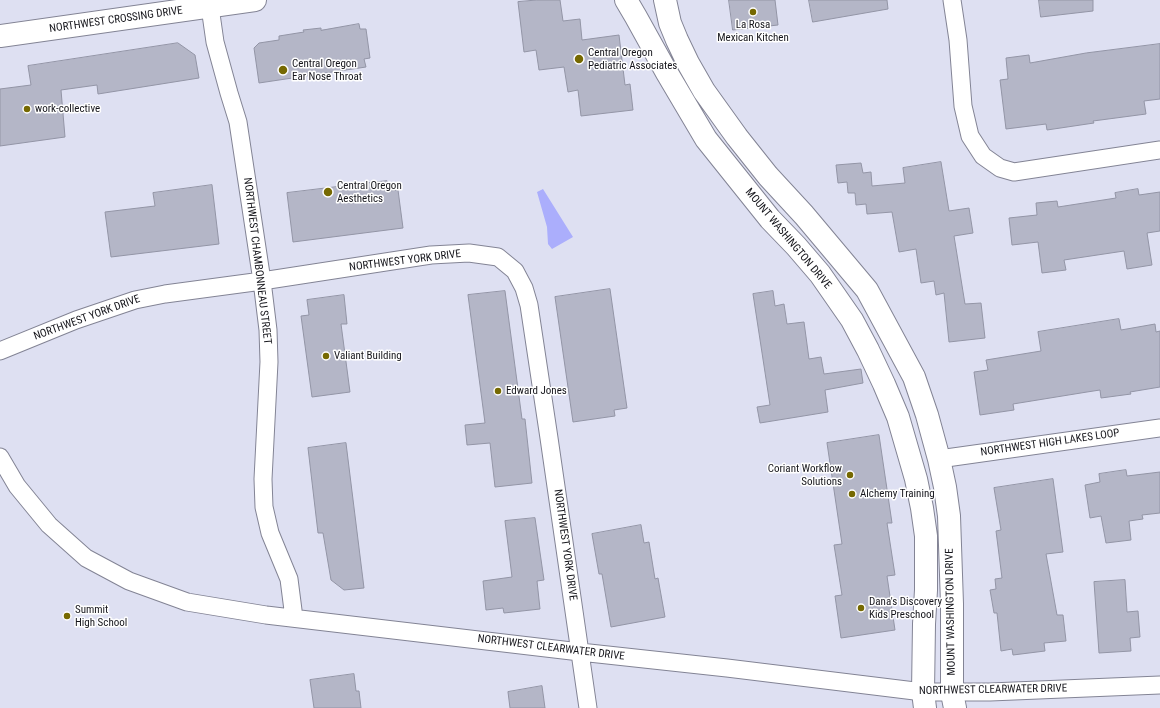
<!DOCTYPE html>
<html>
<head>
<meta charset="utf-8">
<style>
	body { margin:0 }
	canvas { display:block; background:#dee0f2 }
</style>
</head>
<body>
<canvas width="1160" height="708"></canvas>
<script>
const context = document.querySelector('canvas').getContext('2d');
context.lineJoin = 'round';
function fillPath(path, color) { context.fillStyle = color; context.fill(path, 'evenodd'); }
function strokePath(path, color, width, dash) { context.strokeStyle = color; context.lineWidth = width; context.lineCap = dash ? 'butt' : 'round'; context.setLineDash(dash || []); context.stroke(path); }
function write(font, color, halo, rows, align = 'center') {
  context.font = font + ' "Roboto Condensed",sans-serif'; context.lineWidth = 3; context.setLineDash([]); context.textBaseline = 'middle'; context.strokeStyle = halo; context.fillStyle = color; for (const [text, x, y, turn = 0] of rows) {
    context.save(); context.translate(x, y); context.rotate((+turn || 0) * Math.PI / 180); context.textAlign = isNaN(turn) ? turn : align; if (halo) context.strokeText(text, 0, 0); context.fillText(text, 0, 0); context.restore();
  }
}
const water = new Path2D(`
	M543,189L573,237L552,249L548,244L547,227L537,192Z`);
const building = new Path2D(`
	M537,0H560L563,21L580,19L582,40L619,35L625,85L630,84L633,110L581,116L578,90L568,92L564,67L539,70L536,50L524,52L518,2Z
	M729,0H775L778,25L733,30Z
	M809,0H887L888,9L813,22Z
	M1039,0H1093V11L1041,17Z
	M359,24L360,29H366L370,58L364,59L366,67L259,83L254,48L259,43L279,40V36L304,32L303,30L321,28V30Z
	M178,43L195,55L199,78L98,94L97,85L61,90L65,137L0,146V89L31,85L28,66Z
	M1160,44V99L1144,101L1146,114L1093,121L1094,123L1047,130L1046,124L1006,129L1000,80L1008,79L1006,58L1029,55L1030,63L1086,53Z
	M941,162L949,211L969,208L973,233L954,236L965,304L981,303L985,338L949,342L944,293L936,295L934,281L921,283L916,249L899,252L892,212L867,214L866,204L856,205L855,193H848L847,182L838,183L836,165L861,163L863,173L871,172L872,186L905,183L903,168Z
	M387,181L389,191L398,190L403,228L293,242L287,193Z
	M212,185L219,244L111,257L105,212L155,206L153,193Z
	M1138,189L1139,195L1160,192V231L1147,233L1152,265L1127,269L1124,251L1064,260L1066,270L1042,273L1038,242L1012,245L1009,218L1037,215L1036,203L1057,201L1058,207L1116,198L1115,193Z
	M610,289L627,408L614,410L615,416L573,422L555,297Z
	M505,291L522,419H525L532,483L495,487L490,443L467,445L465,425L485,423L468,295Z
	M773,291L775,306L784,304L787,324L804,322L809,359L821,357L824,374L861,369L863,383L825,390L828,412L760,423L757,407L770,405L753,294Z
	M344,295L347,324H341L350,392L312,397L301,316L309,315L307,300Z
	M1119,319L1121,330L1155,324L1156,332L1160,331V387L1130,392L1131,394L1101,398L1100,390L1087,392L1013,404L1014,410L980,415L974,372L988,370L986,360L1041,351L1038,332Z
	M879,435L892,523H887L895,575L887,576L895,630L841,638L835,596L842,595L834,545L842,544L827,443Z
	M346,443L364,588L344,590L331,580L323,533H318L308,448Z
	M1126,470L1127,476L1160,472V513L1142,515L1143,519L1129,521L1131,540L1106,543L1101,516L1090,518L1085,485L1100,482L1099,474Z
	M1053,479L1063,552L1046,554L1057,615H1063L1066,641L1044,643L1045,651L1013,655L1012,649L1001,651L997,613H994L990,590L996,589L995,579L1002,578L996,531L1001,530L994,488Z
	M535,518L544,580L537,581L540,609L504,613L503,608L486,610L483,581L512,577L505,521Z
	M641,525L644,543L649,542L655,579L658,578L665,617L611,627L602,574H599L592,534Z
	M1125,580L1127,612L1138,611L1140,637L1130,638L1131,651L1099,653L1094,582Z
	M354,674L356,691H359L361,708H314L310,680Z
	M542,686L545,708H510L508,692Z`);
const minor = new Path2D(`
	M209,0L215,42L229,93L238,122L262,281L268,330L269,362L263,479L264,507L270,533L289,579L294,618
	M952,0L958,40L963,106L970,136L983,156L1000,168L1014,172L1160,150
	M0,351L76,320L135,300L165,294L262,281L431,255L469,253L498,257L515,271L524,288L529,305L549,438L588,708
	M0,457L17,486L49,525L86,558L129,581L187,602L266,615L580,652L727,668L923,692H990L1160,685
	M939,459L1160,428`);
const tertiary = new Path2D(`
	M0,36L255,0`);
const secondary = new Path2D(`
	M626,0L636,17L667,73L706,139L770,219L796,246L820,274L852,320L868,350L884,384L898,417L916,479L922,508L926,536V590L924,624L923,692L925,708
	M665,0L670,23L677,40L688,63L704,91L737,137L768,176L804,215L867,290L914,377L927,415L939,459L945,487L949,516L952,604V693L955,708`);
const markers = [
	[753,12,4,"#766901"],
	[579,59,5,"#766901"],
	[283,70,5,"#766901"],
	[27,109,4,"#766901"],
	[328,192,5,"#766901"],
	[326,356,4,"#766901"],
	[498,391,4,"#766901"],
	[850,475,4,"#766901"],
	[852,494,4,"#766901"],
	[861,608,4,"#766901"],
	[67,616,4,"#766901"]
];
const streetNames = [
	["NORTHWEST CROSSING DRIVE",116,20,-8],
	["MOUNT WASHINGTON DRIVE",788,239,50],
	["NORTHWEST CHAMBONNEAU STREET",257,261,83],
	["NORTHWEST YORK DRIVE",405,261,-7],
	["NORTHWEST YORK DRIVE",87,318,-20],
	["NORTHWEST HIGH LAKES LOOP",1050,443,-8],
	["NORTHWEST YORK DRIVE",565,545,82],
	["MOUNT WASHINGTON DRIVE",951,612,-91],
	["NORTHWEST CLEARWATER DRIVE",551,648,7],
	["NORTHWEST CLEARWATER DRIVE",993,690,-1]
];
const poiNames = [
	["La Rosa",753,25,"center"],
	["Mexican Kitchen",753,38,"center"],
	["Central Oregon",588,53],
	["Pediatric Associates",588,66],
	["Central Oregon",292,64],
	["Ear Nose Throat",292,77],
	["work-collective",35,109],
	["Central Oregon",337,186],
	["Aesthetics",337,199],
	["Valiant Building",334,356],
	["Edward Jones",506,391],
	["Coriant Workflow",842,469,"right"],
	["Solutions",842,482,"right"],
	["Alchemy Training",860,494],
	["Dana's Discovery",869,602],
	["Kids Preschool",869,615],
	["Summit",75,610],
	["High School",75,623]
];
fillPath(water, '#abaefc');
fillPath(building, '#b4b6c7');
strokePath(building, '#9395a6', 1);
strokePath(minor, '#838495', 19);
strokePath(tertiary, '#838495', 24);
strokePath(secondary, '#838495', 24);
strokePath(minor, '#fff', 17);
strokePath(tertiary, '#fff', 22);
strokePath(secondary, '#fff', 22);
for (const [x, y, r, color] of markers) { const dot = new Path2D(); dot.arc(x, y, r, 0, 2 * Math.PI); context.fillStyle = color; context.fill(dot); strokePath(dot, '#fff', 1.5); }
write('11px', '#15151b', '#fff', streetNames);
write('11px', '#15151b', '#fff', poiNames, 'left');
</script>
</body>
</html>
